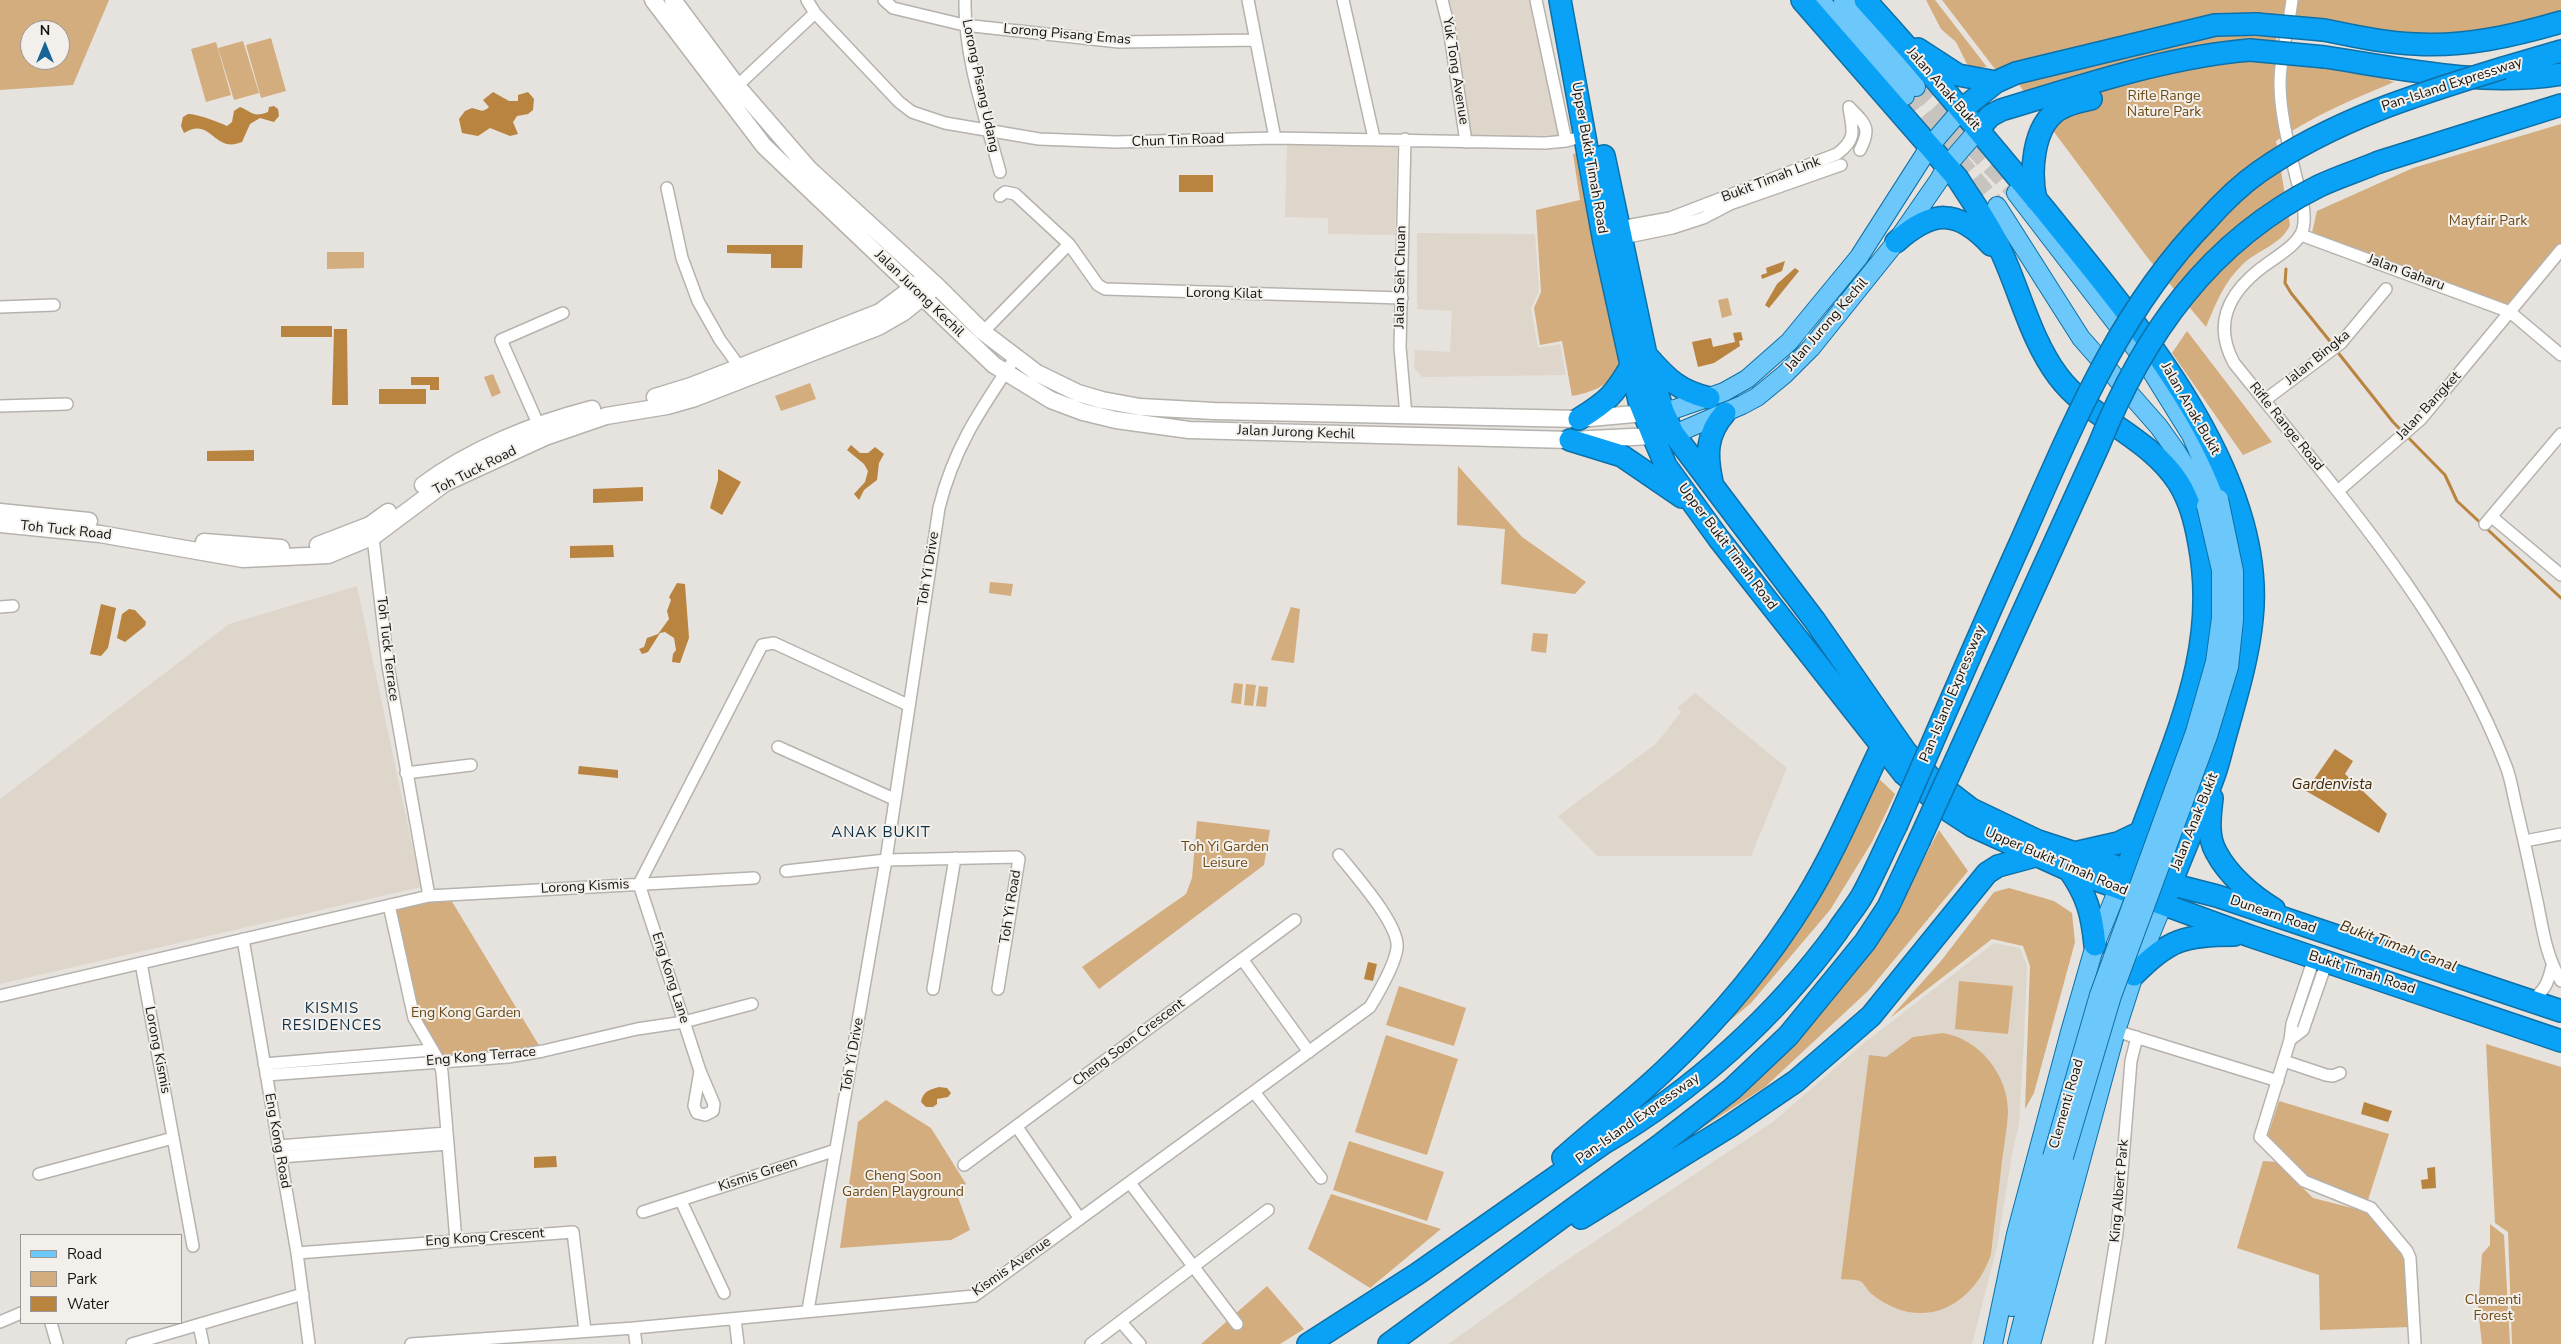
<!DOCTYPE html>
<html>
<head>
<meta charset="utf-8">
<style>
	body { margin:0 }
	#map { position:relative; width:2561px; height:1344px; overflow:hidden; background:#e6e2dd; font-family:"Nunito Sans",sans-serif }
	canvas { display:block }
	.legend { position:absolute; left:20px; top:1234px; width:162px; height:90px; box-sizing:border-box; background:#f3efea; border:1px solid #9a9794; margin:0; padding:6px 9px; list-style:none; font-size:15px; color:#151412 }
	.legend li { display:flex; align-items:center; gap:10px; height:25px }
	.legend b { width:25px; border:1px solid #9a9794 }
	.north { position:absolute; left:20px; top:20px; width:50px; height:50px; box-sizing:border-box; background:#f3efea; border:1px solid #9a9794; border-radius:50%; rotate:0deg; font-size:14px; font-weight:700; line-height:20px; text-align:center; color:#151412 }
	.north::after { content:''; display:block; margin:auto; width:18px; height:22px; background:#176598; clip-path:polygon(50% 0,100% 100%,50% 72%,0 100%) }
</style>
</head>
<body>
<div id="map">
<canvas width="2561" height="1344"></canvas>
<ul class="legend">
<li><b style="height:6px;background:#6cc7fa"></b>Road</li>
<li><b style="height:14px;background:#d4ad7e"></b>Park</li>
<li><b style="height:14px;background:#b8843f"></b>Water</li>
</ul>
<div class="north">N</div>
</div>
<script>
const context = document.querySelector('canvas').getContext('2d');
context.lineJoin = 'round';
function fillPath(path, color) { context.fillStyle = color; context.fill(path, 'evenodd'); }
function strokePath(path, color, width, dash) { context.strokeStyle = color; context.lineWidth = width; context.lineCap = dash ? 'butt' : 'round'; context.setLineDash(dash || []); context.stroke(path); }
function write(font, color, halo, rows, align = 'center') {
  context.font = font + ' "Nunito Sans",sans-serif'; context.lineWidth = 4; context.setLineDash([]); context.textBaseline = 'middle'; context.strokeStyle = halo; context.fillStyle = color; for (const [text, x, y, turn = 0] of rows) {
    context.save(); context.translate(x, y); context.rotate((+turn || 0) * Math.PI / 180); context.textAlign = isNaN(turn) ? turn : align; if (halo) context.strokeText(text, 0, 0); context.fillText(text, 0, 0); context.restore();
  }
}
const built = new Path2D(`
	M1439,0H1534L1560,135L1464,138Z
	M1287,143L1397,145L1395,235L1328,234V218L1285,217Z
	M1417,233L1535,234L1539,291L1531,308L1538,348L1560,344L1566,375L1422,377L1414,368L1415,350L1450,352L1452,311L1417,309Z
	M357,586L421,887L0,984V799L229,624Z
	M1695,693L1787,768L1751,856H1597L1558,816L1656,744L1681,712L1677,708Z
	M1994,943L2020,948L2027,965L2024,1041L2019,1124L2012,1154L1997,1247L1972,1344H1448L1555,1268L1774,1121L1865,1042Z`);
const green = new Path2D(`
	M0,0H109L73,85L0,90ZM30,30H60V60H30Z
	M1926,0H1935L1987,67L1969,68L1956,42L1941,29Z
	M1942,0H2561V14C2510,28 2456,39 2402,34C2362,31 2321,24 2281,19L2271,61L2352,67L2394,82C2353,99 2313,116 2276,141L2290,225C2282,244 2258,250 2243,264C2224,282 2216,303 2206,327L2147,257L2008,70L1998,73Z
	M271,38L286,91L261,98L246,45Z
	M243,41L259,93L234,100L218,48Z
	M216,42L231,95L206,102L191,49Z
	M2561,124V250L2507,308L2311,237L2317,211L2413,168Z
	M1580,153L1590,165L1620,370C1605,387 1593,392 1572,396L1562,341L1540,345L1534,308L1541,292L1536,210L1580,200L1573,154Z
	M327,252H364V268L327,269Z
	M1728,298L1732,315L1722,318L1718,300Z
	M2187,331L2272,442L2243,455L2172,353Z
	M493,374L501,393L492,397L484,377Z
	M810,383L816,399L781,411L775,396Z
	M1458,466L1522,537L1586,582L1575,594L1501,584L1505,529L1457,525Z
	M990,582L1013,584L1011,596L989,593Z
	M1291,607L1300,609L1294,663L1271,660Z
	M1533,633L1548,634L1546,653L1531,651Z
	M1234,683L1243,684L1241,704L1231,703Z
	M1246,684L1256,685L1253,706L1244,705Z
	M1259,686L1268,687L1266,707L1256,706Z
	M1875,775L1895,794L1872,842L1830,910L1751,1003L1679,1063L1741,999Z
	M1197,821L1270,830L1264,865L1099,989L1082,967L1186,894L1192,878Z
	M1939,830L1968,871L1869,990L1765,1087L1686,1138L1892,919Z
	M2009,888L2054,901L2072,913L2075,942L2034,1093L2025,1109L2030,966L2023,946L1992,939L1890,1018L1941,961L1994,892Z
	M448,895L543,1052L439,1061L416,1021L390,905Z
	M1959,981L2013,986L2008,1034L1955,1029Z
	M1399,986L1466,1008L1454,1046L1386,1025Z
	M1943,1033C1979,1039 2008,1074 2008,1112C2007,1131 2003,1151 2001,1170C1998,1198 1994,1226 1991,1254C1978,1295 1938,1327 1893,1307C1886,1304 1879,1300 1873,1295C1868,1292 1865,1284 1860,1281C1855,1279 1846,1280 1841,1279L1869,1055L1886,1057L1913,1037Z
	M1386,1035L1458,1059L1427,1155L1355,1132Z
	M2486,1044L2561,1067V1344H2512L2508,1232L2495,1223Z
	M886,1100L931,1128L966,1184L956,1192L970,1230L951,1240L840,1248L858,1122Z
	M2279,1101L2389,1134L2368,1200L2307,1178L2267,1138Z
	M1349,1141L1444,1172L1427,1221L1333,1190Z
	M2263,1161L2277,1162L2313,1198L2368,1212L2405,1258L2411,1327L2320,1330L2319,1275L2237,1248Z
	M1331,1194L1441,1229L1370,1288L1308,1249Z
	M2490,1224L2504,1235L2510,1344H2482L2478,1310L2482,1254L2490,1245Z
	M1267,1286L1304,1329L1280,1344H1201Z`);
const water = new Path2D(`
	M493,92L509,101H518V95L528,92L534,99L533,110L528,114L517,116L513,122L518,134L510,136L490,128L478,136L462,133L459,119L465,111L472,108C479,109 482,114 489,107L483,100Z
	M274,106L278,109L279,116L274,122L260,118L250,124L242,142C213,154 212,116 184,133L181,126L183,117L188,114C197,114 219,122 227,126L232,122L234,111L240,107C253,112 252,118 268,112L269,107Z
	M1179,175H1213V192H1179Z
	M727,245H803L802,268H771V254L727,253Z
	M1785,261L1782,271L1762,279L1761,275L1767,273L1766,268Z
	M1795,268L1799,271L1769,308L1765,305L1777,284Z
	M281,326H332V337H281Z
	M334,329H347L348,405H332Z
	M1741,332L1743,340L1739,341L1740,346L1714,363L1698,367L1692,342L1711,338L1713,347L1735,342L1733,333Z
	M411,377H439V390H430V385H411Z
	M379,389H426V404H379Z
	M851,445L860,453H868L875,447L884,454L879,463L877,480L864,490L859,500L854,494L865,482L868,471L864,464L847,450Z
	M254,450V461H207V451Z
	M718,469L741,482L722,515L710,508L718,480Z
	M643,487V501L593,503V489Z
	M613,545L614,557L570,558V546Z
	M677,583L685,584L689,638L680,663L672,662L673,654L676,650L674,638L665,632L660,633L648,652L642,654L639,649L644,647L647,638L658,634L669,619L667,611L671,600L669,597Z
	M101,604L116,608L108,648L101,656L90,654Z
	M129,609L135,610L146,622L145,626L125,642L117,638L122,614Z
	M2335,749L2353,761L2345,774L2387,814L2379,833L2306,791Z
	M579,766L618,770V778L578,774Z
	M1368,962L1377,964L1373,981L1364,979Z
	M939,1087L947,1088L951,1093L948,1097L937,1099V1104L933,1107H926L921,1102C923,1091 929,1090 939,1087Z
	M2364,1102L2392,1111L2388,1122L2361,1114Z
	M556,1156L557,1167L534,1168V1157Z
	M2435,1167L2436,1188L2422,1189L2421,1180L2428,1179L2427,1168Z`);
const stream = new Path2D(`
	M2286,269L2285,283L2291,293L2333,345
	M2336,350L2393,422L2445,475L2457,501L2561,598`);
const primaryTunnel = new Path2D(`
	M1916,87L2016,193
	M1905,96L1997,206`);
const street = new Path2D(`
	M807,0L815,13L899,102L912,112L945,123L1039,139L1116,142L1275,138L1545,143L1566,141L1585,136
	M884,0L893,8L964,25L1119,42L1256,40
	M965,0C964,58 985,116 1000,172
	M1248,0L1275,138
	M1343,0L1374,138
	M1442,0L1449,28L1466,142
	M1536,0L1566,141
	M2292,0C2289,27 2280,56 2280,83C2280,114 2289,147 2296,177C2300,193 2307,212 2303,229C2299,243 2282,253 2271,261C2234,286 2210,319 2234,363C2335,489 2447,613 2506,766C2511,779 2513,793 2516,806C2524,839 2531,873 2538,906C2543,932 2547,958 2561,981
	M737,86L815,13
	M1849,107C1865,124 1872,127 1860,150
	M1405,139L1400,347L1406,416
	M667,188L682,258L698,301L720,340L744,373
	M1000,196L1005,192L1015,194L1069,244L1098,285L1105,289L1402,298
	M1615,228L1670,218L1837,154C1858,138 1852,130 1849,107
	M2301,235L2510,312L2561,355
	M1618,239L1672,228L1703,218L1730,204L1841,165
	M0,307L54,305
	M983,332L1069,244
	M2265,400L2341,343L2386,289
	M0,406L67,404
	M539,426L501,340L563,313
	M2338,491L2421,419L2561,250
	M2492,517L2561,575
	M2485,524L2561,434
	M372,529L388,666L429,896
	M0,607L13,606
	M778,747L894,799
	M406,773L471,765
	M2525,841L2561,834
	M786,871L886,860L1017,857L1019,859L998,989
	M639,884L762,645L774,643L908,705
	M639,884L700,1071L714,1104L713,1111L705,1115L697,1113L694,1106L700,1071
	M389,905L414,1018L439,1061L442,1072L456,1241
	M243,939L297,1253L309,1344
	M2314,958L2292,1024L2290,1040L2260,1137L2304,1181L2371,1208L2407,1251L2410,1258L2415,1344
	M1242,959L1309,1052
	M141,963L193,1246
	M933,989L955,858
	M0,996L429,896L754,878
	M2530,1001C2545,991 2548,983 2552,966
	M2116,1031L2278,1081
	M2290,1040L2303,1030L2327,961
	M2284,1061L2326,1075L2333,1076L2340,1073
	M264,1064L432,1050
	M266,1075L508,1057L543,1051L637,1029L684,1022L752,1004
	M1254,1092L1321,1178
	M1017,1127L1080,1219
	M278,1146L447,1133
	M280,1157L448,1144
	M964,1165L1295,920
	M39,1174L173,1138
	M1130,1183L1237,1324
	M681,1201L724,1293
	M643,1212L836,1150
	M297,1253L573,1232L585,1331
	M808,1310L886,860L939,508C954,447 981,409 1015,358
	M735,1319L738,1344
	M0,1322L21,1313
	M1121,1322L1140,1344
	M51,1323L57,1344
	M199,1325L203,1344
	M634,1328L636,1344
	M132,1344L303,1294
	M411,1344L634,1328L974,1296L1370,1007C1379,992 1395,965 1397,948C1400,925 1354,874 1339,855
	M1091,1344L1268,1210
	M2099,1344L2117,1233L2131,1061L2137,1037`);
const secondary = new Path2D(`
	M653,0L764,146L994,365L1051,400L1083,412L1116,420L1189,430L1570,440L1653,436
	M673,0L737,86L809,169L938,287L983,332L1037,373L1078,393L1102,400L1140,407L1214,411L1579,419L1645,413
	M655,397L691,386L880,312L922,281
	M423,485C471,449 534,424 592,409
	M0,512L89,521
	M0,524L100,534L243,559L328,555L374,536L445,483L545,437L606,416L667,406L695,398L878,327L904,312L931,290
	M204,542L281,548
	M318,545L370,525L388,512`);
const primary = new Path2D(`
	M1820,0L1905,96
	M1843,0L1916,87
	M2016,193L2145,361L2191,435L2219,499
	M1997,206L2081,338L2159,427L2176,451L2191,475L2206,506
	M1650,413L1675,409L1724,392L1747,379L1789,342L1859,257L1930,146L1961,110
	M1661,434L1684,430L1742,405L1757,397L1785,374L1811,348L1896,242L1939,180L1946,167L1978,130
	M2012,1307L2052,1157
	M1993,1344L2016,1234L2070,1032L2095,945L2118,889
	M2017,1344L2064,1157
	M2031,1344L2116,1031L2134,975L2163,904`);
const highway = new Path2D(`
	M1560,0L1604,242L1639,401L1653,436L1666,466L1719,539L1904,774L1946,809L1972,826L2069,870L2250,936L2561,1041
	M1802,0L1958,179C1973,203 1990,225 2001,251C2020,292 2031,340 2058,376C2090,419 2148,436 2178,482C2190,501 2195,521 2199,543C2216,631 2189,704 2158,786C2146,819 2134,851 2120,884
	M1865,0C1927,68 1986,139 2045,210C2131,317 2268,472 2252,619C2248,660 2235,701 2224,741C2221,752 2218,765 2214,776C2199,817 2181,856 2166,897
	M2324,30C2354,36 2384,43 2415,44C2465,47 2513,36 2561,22
	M1918,49L1958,75L1996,82
	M2325,57C2402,69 2483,87 2561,74
	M2503,68L2561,51
	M1961,110L1996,82L2016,73L2215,25L2256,24
	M1978,130L1990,116L2001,110C2082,86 2165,57 2250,50
	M1604,156L1646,355L1663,411L1673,433L1815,621L1906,752L1932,779L1971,809L2038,841L2170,884L2217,896L2561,1011
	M2379,162L2561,105
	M2036,200C2030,174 2032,127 2058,110C2068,104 2080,101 2091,99
	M1896,242C1932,210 1957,208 1991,245
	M1648,357C1668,380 1680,391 1709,398
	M1579,419C1608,401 1614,395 1631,366
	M1570,440L1622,456L1682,497
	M1712,482C1706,455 1706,434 1725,413
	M2212,798C2210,816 2207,836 2216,852C2228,875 2252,896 2274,909
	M2074,853L2118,843L2141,832
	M2069,870C2087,895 2092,914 2095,945
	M2134,975C2169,939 2185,935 2234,935
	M1563,1158C1596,1128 1633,1101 1666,1069C1719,1019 1769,959 1807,897C1836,849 1857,798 1881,748
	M1581,1218L1730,1126L1796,1081L1871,1016L1987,873L1998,866L2035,856
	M1308,1344L1417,1274L1604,1143C1694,1090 1776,1016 1837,932C1845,919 1856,907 1863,894C1875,872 1885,848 1896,826
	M1389,1344L1659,1146L1732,1089L1788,1036L1865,942L1888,907L1919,841`);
const primaryBridge = new Path2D(`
	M2052,1157L2099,995L2195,732L2215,662L2221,618V570L2206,506
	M2064,1157L2112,996L2208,736L2229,667L2234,620V571L2219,499`);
const highwayBridge = new Path2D(`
	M2256,24L2324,30
	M2250,50L2325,57
	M1896,826C1938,730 1979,634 2022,539C2072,426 2119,310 2206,221C2222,203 2239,186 2259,172C2333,120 2418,94 2503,68
	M1919,841L2098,447C2143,335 2209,241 2319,186C2338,177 2360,170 2379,162`);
const streetNames = [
	["Lorong Pisang Emas",1067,35,5],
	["Yuk Tong Avenue",1455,71,81],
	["Pan-Island Expressway",2452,85,-18],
	["Lorong Pisang Udang",980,86,78],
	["Jalan Anak Bukit",1943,89,49],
	["Chun Tin Road",1178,141,-2],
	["Upper Bukit Timah Road",1589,158,80],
	["Bukit Timah Link",1771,180,-21],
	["Jalan Gaharu",2406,273,20],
	["Jalan Seh Chuan",1401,277,-89],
	["Jalan Jurong Kechil",919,294,44],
	["Lorong Kilat",1224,294,1],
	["Jalan Jurong Kechil",1827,325,-49],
	["Jalan Bingka",2318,358,-39],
	["Jalan Bangket",2429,406,-47],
	["Jalan Anak Bukit",2190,409,60],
	["Rifle Range Road",2286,427,51],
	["Jalan Jurong Kechil",1296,433,2],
	["Toh Tuck Road",475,471,-27],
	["Toh Tuck Road",66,531,6],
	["Upper Bukit Timah Road",1727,547,53],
	["Toh Yi Drive",929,569,-81],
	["Toh Tuck Terrace",387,649,83],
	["Pan-Island Expressway",1953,694,-67],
	["Jalan Anak Bukit",2195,822,-68],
	["Upper Bukit Timah Road",2056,862,23],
	["Lorong Kismis",585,887,-3],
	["Toh Yi Road",1011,907,-81],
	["Dunearn Road",2273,915,19],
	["Bukit Timah Road",2362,973,18],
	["Eng Kong Lane",670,978,72],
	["Cheng Soon Crescent",1129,1043,-37],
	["Lorong Kismis",157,1050,79],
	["Toh Yi Drive",853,1055,-80],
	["Eng Kong Terrace",481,1057,-5],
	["Clementi Road",2067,1104,-74],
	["Pan-Island Expressway",1638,1119,-35],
	["Eng Kong Road",277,1141,80],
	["Kismis Green",758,1175,-18],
	["King Albert Park",2120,1191,-85],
	["Eng Kong Crescent",485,1238,-4],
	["Kismis Avenue",1012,1267,-35]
];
const parkNames = [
	["Rifle Range",2164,97],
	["Nature Park",2164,113],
	["Mayfair Park",2488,222],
	["Toh Yi Garden",1225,848],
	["Leisure",1225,864],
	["Eng Kong Garden",466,1014],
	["Cheng Soon",903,1177],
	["Garden Playground",903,1193],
	["Clementi",2493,1301],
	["Forest",2493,1317]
];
const waterNames = [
	["Gardenvista",2332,785],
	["Bukit Timah Canal",2398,947,20]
];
const neighbourhoodNames = [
	["ANAK BUKIT",881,833],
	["KISMIS",332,1009],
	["RESIDENCES",332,1026]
];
fillPath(built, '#dfd6cb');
fillPath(green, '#d4ad7e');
fillPath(water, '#b8843f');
strokePath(stream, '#b8843f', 3);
strokePath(primaryTunnel, '#c7c3bf', 18, [18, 9]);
strokePath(street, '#b6b2ad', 14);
strokePath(secondary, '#b6b2ad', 19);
strokePath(primary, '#0e70a6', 20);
strokePath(highway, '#0e70a6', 24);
strokePath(street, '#fff', 11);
strokePath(secondary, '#fff', 16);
strokePath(primary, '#6cc7fa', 18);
strokePath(highway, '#0aa2f6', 21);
strokePath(primaryBridge, '#0e70a6', 20, []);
strokePath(highwayBridge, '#0e70a6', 24, []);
strokePath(primaryBridge, '#6cc7fa', 18);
strokePath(highwayBridge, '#0aa2f6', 21);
write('14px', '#151412', '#f3efea', streetNames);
write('14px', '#6d4915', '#f3efea', parkNames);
write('italic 15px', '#40290b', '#f3efea', waterNames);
context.letterSpacing = '1px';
write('15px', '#0b2f47', '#f3efea', neighbourhoodNames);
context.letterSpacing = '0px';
</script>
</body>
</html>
